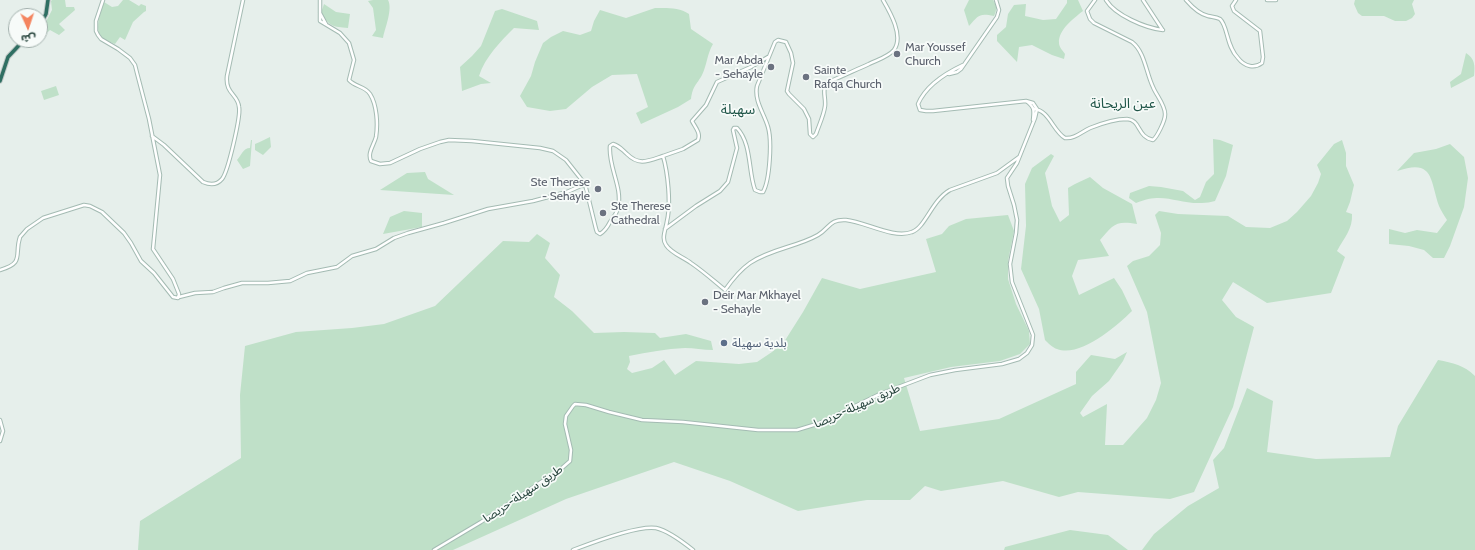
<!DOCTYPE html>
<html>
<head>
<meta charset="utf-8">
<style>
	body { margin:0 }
	#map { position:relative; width:1475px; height:550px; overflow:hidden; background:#e6efeb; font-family:Cabin,"Noto Sans Arabic",sans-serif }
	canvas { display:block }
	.north { position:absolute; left:8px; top:8px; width:40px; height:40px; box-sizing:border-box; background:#f7fbf9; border:1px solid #a3b1ad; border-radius:50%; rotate:177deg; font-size:11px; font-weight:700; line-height:16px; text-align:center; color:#24423a }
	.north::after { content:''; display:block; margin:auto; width:14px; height:18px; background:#f4845f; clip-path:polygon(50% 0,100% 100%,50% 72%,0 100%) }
</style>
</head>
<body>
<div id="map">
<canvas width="1475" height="550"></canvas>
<div class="north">ش</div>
</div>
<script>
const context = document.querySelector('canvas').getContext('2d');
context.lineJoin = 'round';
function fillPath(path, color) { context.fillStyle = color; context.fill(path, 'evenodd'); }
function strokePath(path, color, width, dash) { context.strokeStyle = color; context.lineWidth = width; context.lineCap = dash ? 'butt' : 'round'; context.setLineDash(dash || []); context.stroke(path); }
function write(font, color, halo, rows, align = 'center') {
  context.font = font + ' Cabin,"Noto Sans Arabic",sans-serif'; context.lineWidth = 3.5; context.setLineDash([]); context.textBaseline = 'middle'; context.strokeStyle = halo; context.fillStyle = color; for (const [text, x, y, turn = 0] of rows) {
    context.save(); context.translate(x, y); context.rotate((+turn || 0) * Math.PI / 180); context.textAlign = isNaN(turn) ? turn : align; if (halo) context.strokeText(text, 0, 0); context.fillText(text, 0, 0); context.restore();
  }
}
const green = new Path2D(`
	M52,0H65L66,7H74L75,10L59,24L65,30L59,35L50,30L43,36L40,33L52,10L51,1Z
	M123,0H129L139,6L141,4L146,6V11L144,12L133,22L125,40L120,37L115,44C111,42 106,41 103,39C93,31 101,12 104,2L112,7L118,6Z
	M373,0H388C393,9 385,28 383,38L372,36L376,30L373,8L368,1Z
	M969,0H993C997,6 997,10 994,16C979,13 979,15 969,26L964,10Z
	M1067,0H1078L1083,11C1074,18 1058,30 1059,43C1059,47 1063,51 1065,54L1064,59L1052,55L1032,45L1019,47L1017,62L997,41V35L1006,27L1008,14L1014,5L1026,4L1025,16L1043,20L1056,19L1067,3Z
	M1355,0H1414L1412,4L1415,14L1412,18L1406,21H1395L1384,16H1362L1358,13L1354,4Z
	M324,4L336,12L350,14L348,28C333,27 329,26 321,13Z
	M655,8C667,8 679,7 689,14L691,29L713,44C707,54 707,65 702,75C696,86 693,85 691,99L678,107L641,124L636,113L648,107L637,74L612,75L592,87L566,109L550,111L527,107L520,96L531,76L535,62L543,43L551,37L563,31L580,35L591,31L594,21L600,10L626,18Z
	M502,9L537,21L539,30L514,28C501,41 485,57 479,76L491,83L481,84L462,91L460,67L472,56L481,46L495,11Z
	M1466,53C1475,59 1475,65 1474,76L1451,88L1450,82L1461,74Z
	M56,86L59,95L44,100L41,91Z
	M270,137L271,147L263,155L255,150V144C261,142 265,139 270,137Z
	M1213,139L1220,140L1233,145L1226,176L1215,201C1211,202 1206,203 1202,203C1176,204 1164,191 1136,203L1129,198L1130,193L1149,186L1161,187L1183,191L1195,200L1200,197L1206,182L1214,174Z
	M251,140H252L250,166L243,169L237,160C241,156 243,148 250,148Z
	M1342,140L1346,153V166L1354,185L1350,202L1346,212L1352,214C1353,229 1344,238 1337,251L1345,257L1331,293L1267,303L1233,282L1222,300L1236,317L1254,327L1233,407L1194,492L1170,499L1078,492L1059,497L1003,481L941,491L925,486L910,500H867L798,511L730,481L674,462L566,499L453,550H138L140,521L241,458L240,395L245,346L296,332L352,328L384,324L435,306L503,241L529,242L537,234L550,243L545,258L560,275L554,297L572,311L594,333L624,332L655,333L660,338L686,334L711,341L713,350C703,350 694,348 685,348C666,349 648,352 629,356L630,362L627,369L632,373L652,368L664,360L675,375L696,361L739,364L757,362L772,352L784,342L803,312L822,278L860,289L936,272L926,239L942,234L949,226L966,219L1008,215L1014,231L1008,261V279L1016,304L1029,331L1030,344L1020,354L1000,361L951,367L904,378L920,431L999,419L1076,384V372L1091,355L1115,359L1127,352L1123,361L1109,381L1092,396L1080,413L1083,417L1107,404L1105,445H1123L1147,418L1156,400L1161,383L1147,312L1127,266L1133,261L1149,256L1160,245L1161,233L1155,215L1159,211L1178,214L1228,216L1246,227L1270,228L1287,221L1297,212L1311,196L1318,183L1321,174L1317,165L1334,144Z
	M1450,144L1464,157L1468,178L1464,207L1450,246L1444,258H1433L1424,250L1409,246L1389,244V229L1405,233L1417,230L1437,233L1447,220C1444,215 1441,211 1439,206C1430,180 1434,158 1397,171L1414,153L1436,149Z
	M1051,154L1054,156L1045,173L1052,206L1060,222L1069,215L1068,188L1075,184L1090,177L1103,188L1132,204L1137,224C1115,220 1113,225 1100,240L1109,256L1078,260L1072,276L1079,295L1114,278L1122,290L1132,311C1117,326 1080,358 1057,349C1053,348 1048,343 1045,340L1039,309L1021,269L1026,226L1025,184L1032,168Z
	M425,172L428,179L454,195L380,190L407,173Z
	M404,211L422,213V227L383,234L390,217Z
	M1438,360C1453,363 1464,365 1475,376V550H1142L1154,534L1188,506L1219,488L1213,460L1224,448L1247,388L1273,401L1267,452L1316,459L1390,457L1398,426Z
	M1070,530L1108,535L1128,550H1004L1005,547Z`);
const secondary = new Path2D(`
	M320,0V21L340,33L349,43L354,60L349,80C355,87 365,86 370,94C377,105 378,124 376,137C374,145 367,153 371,161L380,164L390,163L420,149L440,142L449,140L472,141L540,148L553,151L566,160L585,184L596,229L597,232L600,234C605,231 608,226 610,222C613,218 617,213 618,208C623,187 608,167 610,146L613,144C620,146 622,150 627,154C639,166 648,161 663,156C668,173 671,204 667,221C666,229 661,238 666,245C671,253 683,257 691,263C703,271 714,281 725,290C732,280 740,270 750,263C770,249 797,247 818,235C830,228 829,219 846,220C866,222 893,239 912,232C925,228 932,200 950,190L997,173L1019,157
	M1106,0C1115,15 1145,28 1163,30
	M1143,0L1162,29
	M1186,0C1192,7 1199,14 1208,16C1212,17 1216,17 1220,19C1228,26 1226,46 1238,58C1241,62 1245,65 1250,66C1255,67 1258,66 1262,63L1263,57L1260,31L1234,11L1232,6L1236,0
	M1267,0H1276
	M320,13L326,24
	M949,74L957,72L961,69L997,17L999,10L996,0
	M1026,101C1035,107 1034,111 1033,120
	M1034,109C1049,110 1053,131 1065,138C1075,139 1081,132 1090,128C1100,124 1116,119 1127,119C1141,120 1137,137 1153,140C1157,137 1165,121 1165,115C1166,106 1156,95 1153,87C1146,73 1145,52 1132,42L1094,23L1090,19L1087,11L1095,0
	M152,136L164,145L203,182C210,185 217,185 222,179C228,172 241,116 239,107C238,94 225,94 227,76L243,0
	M663,156L683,149L698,140C701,133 695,127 692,121L706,105L717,82L751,67L768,57
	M665,229L696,206L720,191L728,182L737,148L733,130L734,128H737C752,144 748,171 755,190L760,192H763C770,180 772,140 768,127C764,113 754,101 757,86L775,42L778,40L786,42L791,53L793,63L787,91L789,94L804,109L809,119L810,134L813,137L816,134C819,125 824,115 825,106C826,98 822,90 826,83C841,77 855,70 869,64C877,60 888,57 894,50C904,36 890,12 883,0
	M0,270C25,263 14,255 20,237L27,229L43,218L84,205L90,206L102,212L124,233L131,243L141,261L154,273L173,297L178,298L179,294L173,279L153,249L160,175L149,119L137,73L135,65L130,58L118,49L101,39L98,35L96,31V21L103,0
	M179,297L195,293L213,292L224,288L242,283H268L290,281L307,273L337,267L352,256L376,249L394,238L408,233L444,223L488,209L533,201L567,192L585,184
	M0,420L3,431L0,441
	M434,550L481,522L562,468L570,461L571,450L565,424L566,416L573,406L575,404L586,405L609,412L642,420L683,422L758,430H797L820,423L880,394L930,375L955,370L1002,364L1019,359L1027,353L1032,345L1033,335L1012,282L1010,264L1016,233L1017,220L1014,205L1008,186L1007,178L1017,163L1035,118L1037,109L1033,103L1026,101L933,111H926L920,110L918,104C926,85 946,73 963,65
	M573,550C591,543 637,525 656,528C669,531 683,542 693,550`);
const highway = new Path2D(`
	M40,25L46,14L48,0
	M0,81L8,57L24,40`);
const markers = [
	[897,54,4,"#6b7280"],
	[771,67,4,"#6b7280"],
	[806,77,4,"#6b7280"],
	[598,189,4,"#6b7280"],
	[603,213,4,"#6b7280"],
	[705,302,4,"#6b7280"],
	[724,343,4,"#5c6f8a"]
];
const worshipNames = [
	["Mar Youssef",905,47],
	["Church",905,61],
	["Mar Abda",763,60,"right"],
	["- Sehayle",763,74,"right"],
	["Sainte",814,70],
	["Rafqa Church",814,84],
	["Ste Therese",590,182,"right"],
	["- Sehayle",590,196,"right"],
	["Ste Therese",611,206],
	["Cathedral",611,220],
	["Deir Mar Mkhayel",713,295],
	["- Sehayle",713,309]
];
const serviceNames = [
	["بلدية سهيلة",732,343]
];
const streetNames = [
	["طريق سهيلة-حريصا",857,406,-24],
	["طريق سهيلة-حريصا",523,494,-34]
];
const quarterNames = [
	["عين الريحانة",1123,104],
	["سهيلة",738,110]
];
fillPath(green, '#bfe0c8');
strokePath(secondary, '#a4bbb3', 4.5);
strokePath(highway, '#c2cac8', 5.5);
strokePath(secondary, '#fff', 2.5);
strokePath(highway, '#2f6f62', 3.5);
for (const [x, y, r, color] of markers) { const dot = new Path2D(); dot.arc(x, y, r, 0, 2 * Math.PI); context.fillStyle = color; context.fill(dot); strokePath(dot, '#f7fbf9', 1.5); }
write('12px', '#5b616d', '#f7fbf9', worshipNames, 'left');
write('12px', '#4e5e75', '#f7fbf9', serviceNames, 'left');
write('12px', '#24423a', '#f7fbf9', streetNames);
write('14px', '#1f5548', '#f7fbf9', quarterNames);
</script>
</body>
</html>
